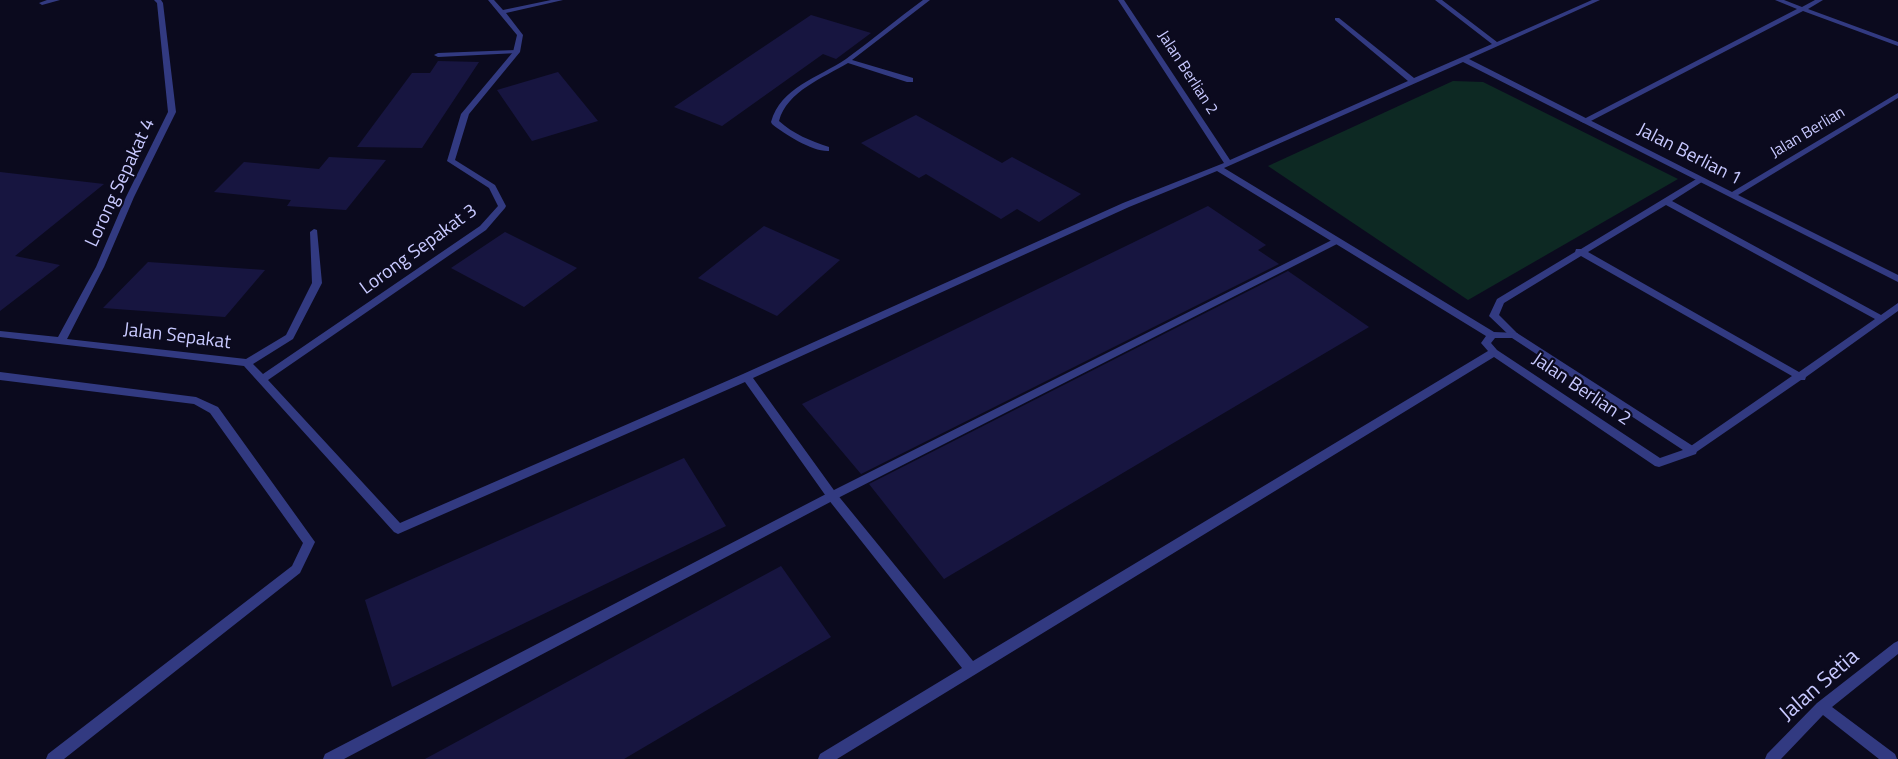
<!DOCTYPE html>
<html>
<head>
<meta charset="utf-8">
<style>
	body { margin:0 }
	canvas { display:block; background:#0b0a1e }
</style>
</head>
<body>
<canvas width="1898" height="759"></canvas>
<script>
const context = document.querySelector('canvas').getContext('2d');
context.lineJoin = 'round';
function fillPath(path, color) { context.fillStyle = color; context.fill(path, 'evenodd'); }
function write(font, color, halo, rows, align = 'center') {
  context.font = font + ' "Titillium Web",sans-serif'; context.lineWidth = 4.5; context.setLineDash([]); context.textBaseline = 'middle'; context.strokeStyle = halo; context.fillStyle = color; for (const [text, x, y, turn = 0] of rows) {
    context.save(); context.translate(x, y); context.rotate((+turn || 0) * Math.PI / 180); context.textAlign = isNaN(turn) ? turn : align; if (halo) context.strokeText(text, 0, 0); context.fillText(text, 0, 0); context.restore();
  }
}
const green = new Path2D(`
	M1453,81L1483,82L1678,179L1468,300L1268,166Z`);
const building = new Path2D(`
	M811,15L871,33L836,59L823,54L722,126L674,107Z
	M438,61L479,62L422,148L357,147L412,73H430Z
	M558,72L598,121L532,141L497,90Z
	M916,115L1002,163L1012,157L1081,194L1039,222L1017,209L1001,219L926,174L919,178L861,143Z
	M329,157L386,160L346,210L287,206L291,200L214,192L244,162L319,169Z
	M0,172L104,184L15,256L60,265L0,311Z
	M1208,206L1266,245L1258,250L1279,264L861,474L802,404Z
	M764,226L840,260L777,316L698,278Z
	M505,232L577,268L524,307L451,268Z
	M148,262L265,270L225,317L103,308Z
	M1288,271L1369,327L944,579L869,484Z
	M684,458L726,526L392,687L365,600Z
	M781,566L831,637L624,759H425Z`);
const lane = new Path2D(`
	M1775,0H1784L1802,7L1815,0H1823L1808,9L1898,42V46L1803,11L1587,123H1584L1580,121L1797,9Z
	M516,50L518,51V53L438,57L434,55L438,53Z
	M1698,178H1704L1705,180L1672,201L1881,315L1898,303V311L1806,377L1805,380H1801L1692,455L1688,454L1687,451L1688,448L1792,376L1581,256L1504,303L1499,315L1519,335L1517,337H1511L1489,316L1497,299L1575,252L1576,249H1581ZM1666,205L1875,319L1799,372L1588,252Z
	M1336,238L1339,239L1340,241L1339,243L836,499L344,759H323L325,754L828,493Z`);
const street = new Path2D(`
	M47,0H60L42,5L39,3Z
	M154,0H161L163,3L176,112L134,197L104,267L67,339L246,359L286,335L312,283L310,232L314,229L317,230L322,283L293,339L253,364L263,374L480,226L498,206L489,188L447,161L461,114L513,52L517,35L488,0H494L503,10L551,0H563L506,13L523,35L520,52L469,114L455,160L495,185L506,206L505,208L486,230L268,380L400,523L743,374L1123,203L1224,163L1118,0H1124L1230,160L1408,81L1335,20V18H1339L1414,78L1492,44L1435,0H1442L1497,42L1592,0H1600L1469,59L1732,192L1898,93V98L1738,195L1898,275V282L1463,62L1224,168L1494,332L1517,333L1696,448L1697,451L1696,454L1659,467L1655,466L1494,357L837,759H818L820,754L962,668L828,499L745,382L398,534L394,532L244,366L0,337V331L58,337L96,267L126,197L168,112L157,3ZM1217,171L1486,336L1481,343L1488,351L973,661L836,493L753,378L1129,207ZM1495,338H1512L1683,450L1660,458L1497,350L1491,343Z
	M923,0H930L852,60L913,78V82H907L848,63C823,78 787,91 779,121C793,134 811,141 829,147V151C813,152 784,134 772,124L771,122C781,87 818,78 846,59C872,40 897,19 923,0Z
	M0,372L196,397L218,407L315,542L300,573L64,759H46L48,754L292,566L303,543L210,413L194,404L0,380Z
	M1898,641V654L1832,707L1895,754L1897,759H1879L1823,715L1781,759H1765L1767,754L1817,703L1894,643Z`);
const farStreetnames = [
	["Jalan Berlian 2",1187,73,57],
	["Jalan Berlian",1808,133,-31]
];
const streetNames = [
	["Jalan Berlian 1",1689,155,27],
	["Lorong Sepakat 4",121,183,-65],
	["Lorong Sepakat 3",419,250,-36],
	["Jalan Sepakat",177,337,7],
	["Jalan Berlian 2",1581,390,34]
];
const nearStreetnames = [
	["Jalan Setia",1820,686,-41]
];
fillPath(green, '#0d2923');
fillPath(building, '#171540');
fillPath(lane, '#323a81');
fillPath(street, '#323a81');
write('16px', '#c8c9ff', '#0b0a1e', farStreetnames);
write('19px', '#c8c9ff', '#0b0a1e', streetNames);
write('22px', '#c8c9ff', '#0b0a1e', nearStreetnames);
</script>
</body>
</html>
